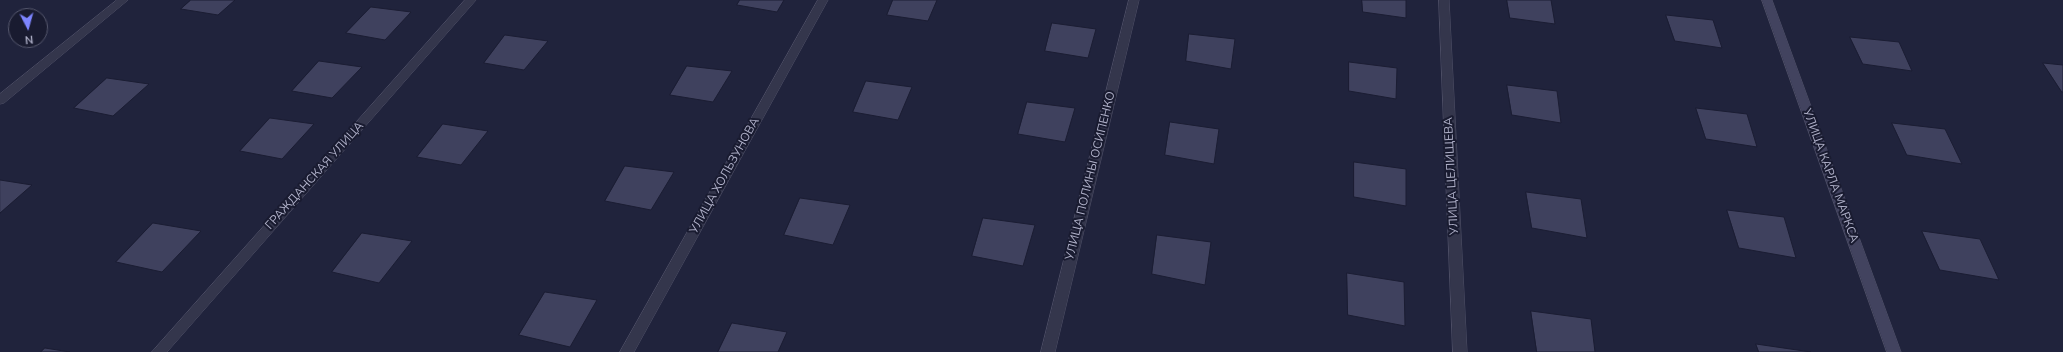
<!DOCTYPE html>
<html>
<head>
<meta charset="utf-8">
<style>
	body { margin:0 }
	#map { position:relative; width:2063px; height:352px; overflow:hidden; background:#20233c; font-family:"Nunito Sans",sans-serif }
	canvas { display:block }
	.north { position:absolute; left:8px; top:8px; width:40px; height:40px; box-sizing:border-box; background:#191b30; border:1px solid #55576d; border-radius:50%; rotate:174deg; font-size:11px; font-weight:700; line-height:16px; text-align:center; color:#afb0c8 }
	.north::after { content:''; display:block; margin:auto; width:14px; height:18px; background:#7d85ff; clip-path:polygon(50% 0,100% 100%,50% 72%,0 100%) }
</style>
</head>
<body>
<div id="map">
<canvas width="2063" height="352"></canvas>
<div class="north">N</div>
</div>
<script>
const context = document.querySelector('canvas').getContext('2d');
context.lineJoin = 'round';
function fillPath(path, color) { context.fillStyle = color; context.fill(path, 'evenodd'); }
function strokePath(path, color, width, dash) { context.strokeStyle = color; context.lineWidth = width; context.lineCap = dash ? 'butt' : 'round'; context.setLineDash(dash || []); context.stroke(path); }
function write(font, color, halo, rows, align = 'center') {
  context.font = font + ' "Nunito Sans",sans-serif'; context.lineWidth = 4; context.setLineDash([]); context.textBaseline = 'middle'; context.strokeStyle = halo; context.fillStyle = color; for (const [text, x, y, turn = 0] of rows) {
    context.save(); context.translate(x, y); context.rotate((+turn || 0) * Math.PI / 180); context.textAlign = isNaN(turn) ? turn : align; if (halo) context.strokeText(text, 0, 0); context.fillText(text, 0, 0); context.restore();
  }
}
const building = new Path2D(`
	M191,0H235L218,15L181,9Z
	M740,0H784L777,12L737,5Z
	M893,0H937L928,21L887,15Z
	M1362,0H1406V18L1363,12Z
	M1507,0H1551L1555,24L1510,18Z
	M371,7L411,12L385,40L346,33Z
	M1666,15L1713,20L1722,48L1675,41Z
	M1052,23L1096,29L1088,58L1045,51Z
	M1189,34L1235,39L1231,69L1186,61Z
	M505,35L548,41L524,70L484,63Z
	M1850,37L1899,42L1912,71L1863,64Z
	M319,61L362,67L332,98L292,91Z
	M1349,62L1397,68L1396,99L1349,91Z
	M2043,63L2063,65V92H2062Z
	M687,66L732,71L713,102L670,95Z
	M107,78L149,84L113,116L74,108Z
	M866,81L912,87L898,120L853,112Z
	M1507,85L1557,91L1561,123L1512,115Z
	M1027,102L1075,108L1065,142L1018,134Z
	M1696,108L1747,114L1757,147L1706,139Z
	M270,118L314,124L282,159L240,151Z
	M1170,122L1219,129L1214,164L1165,155Z
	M1892,123L1945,129L1962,164L1907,155Z
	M443,124L488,131L461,165L417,157Z
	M1354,162L1406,169V206L1354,197Z
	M625,166L674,172L651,210L605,201Z
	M0,180L32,185L0,213Z
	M1526,192L1581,199L1587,238L1532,228Z
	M800,198L850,205L833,245L784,235Z
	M1727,210L1784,217L1796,258L1739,248Z
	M983,218L1035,225L1023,266L972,256Z
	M153,223L201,231L162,272L116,262Z
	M1922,231L1980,239L1999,280L1940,270Z
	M362,233L412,241L379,283L332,272Z
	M1157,235L1211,242L1205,285L1152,274Z
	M1347,273L1404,282L1405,326L1348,315Z
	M545,292L597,300L570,347L519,335Z
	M1531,311L1591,319L1595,352H1537Z
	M732,323L787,332L778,352H718Z
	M1756,344L1811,352H1759Z
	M45,348L70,352H41Z`);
const street = new Path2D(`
	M117,0H128L4,103L0,104V94Z
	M465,0H476L167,352H152Z
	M818,0H828L634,352H620Z
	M1129,0H1139L1055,352H1041Z
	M1439,0H1449L1467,352H1453Z`);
const secondary = new Path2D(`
	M1762,0H1772L1901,352H1887Z`);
const streetNames = [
	["ГРАЖДАНСКАЯ УЛИЦА",315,176,-48],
	["УЛИЦА ХОЛЬЗУНОВА",725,176,-61],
	["УЛИЦА ПОЛИНЫ ОСИПЕНКО",1091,176,-76],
	["УЛИЦА ЦЕЛИЩЕВА",1452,176,-93],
	["УЛИЦА КАРЛА МАРКСА",1830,176,70]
];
fillPath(building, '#3f415e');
strokePath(building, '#1b1d33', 1);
strokePath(street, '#4f5067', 1);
strokePath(secondary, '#4f5067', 1);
fillPath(street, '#34364c');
fillPath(secondary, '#42435f');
write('12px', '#afb0c8', '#191b30', streetNames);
</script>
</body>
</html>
